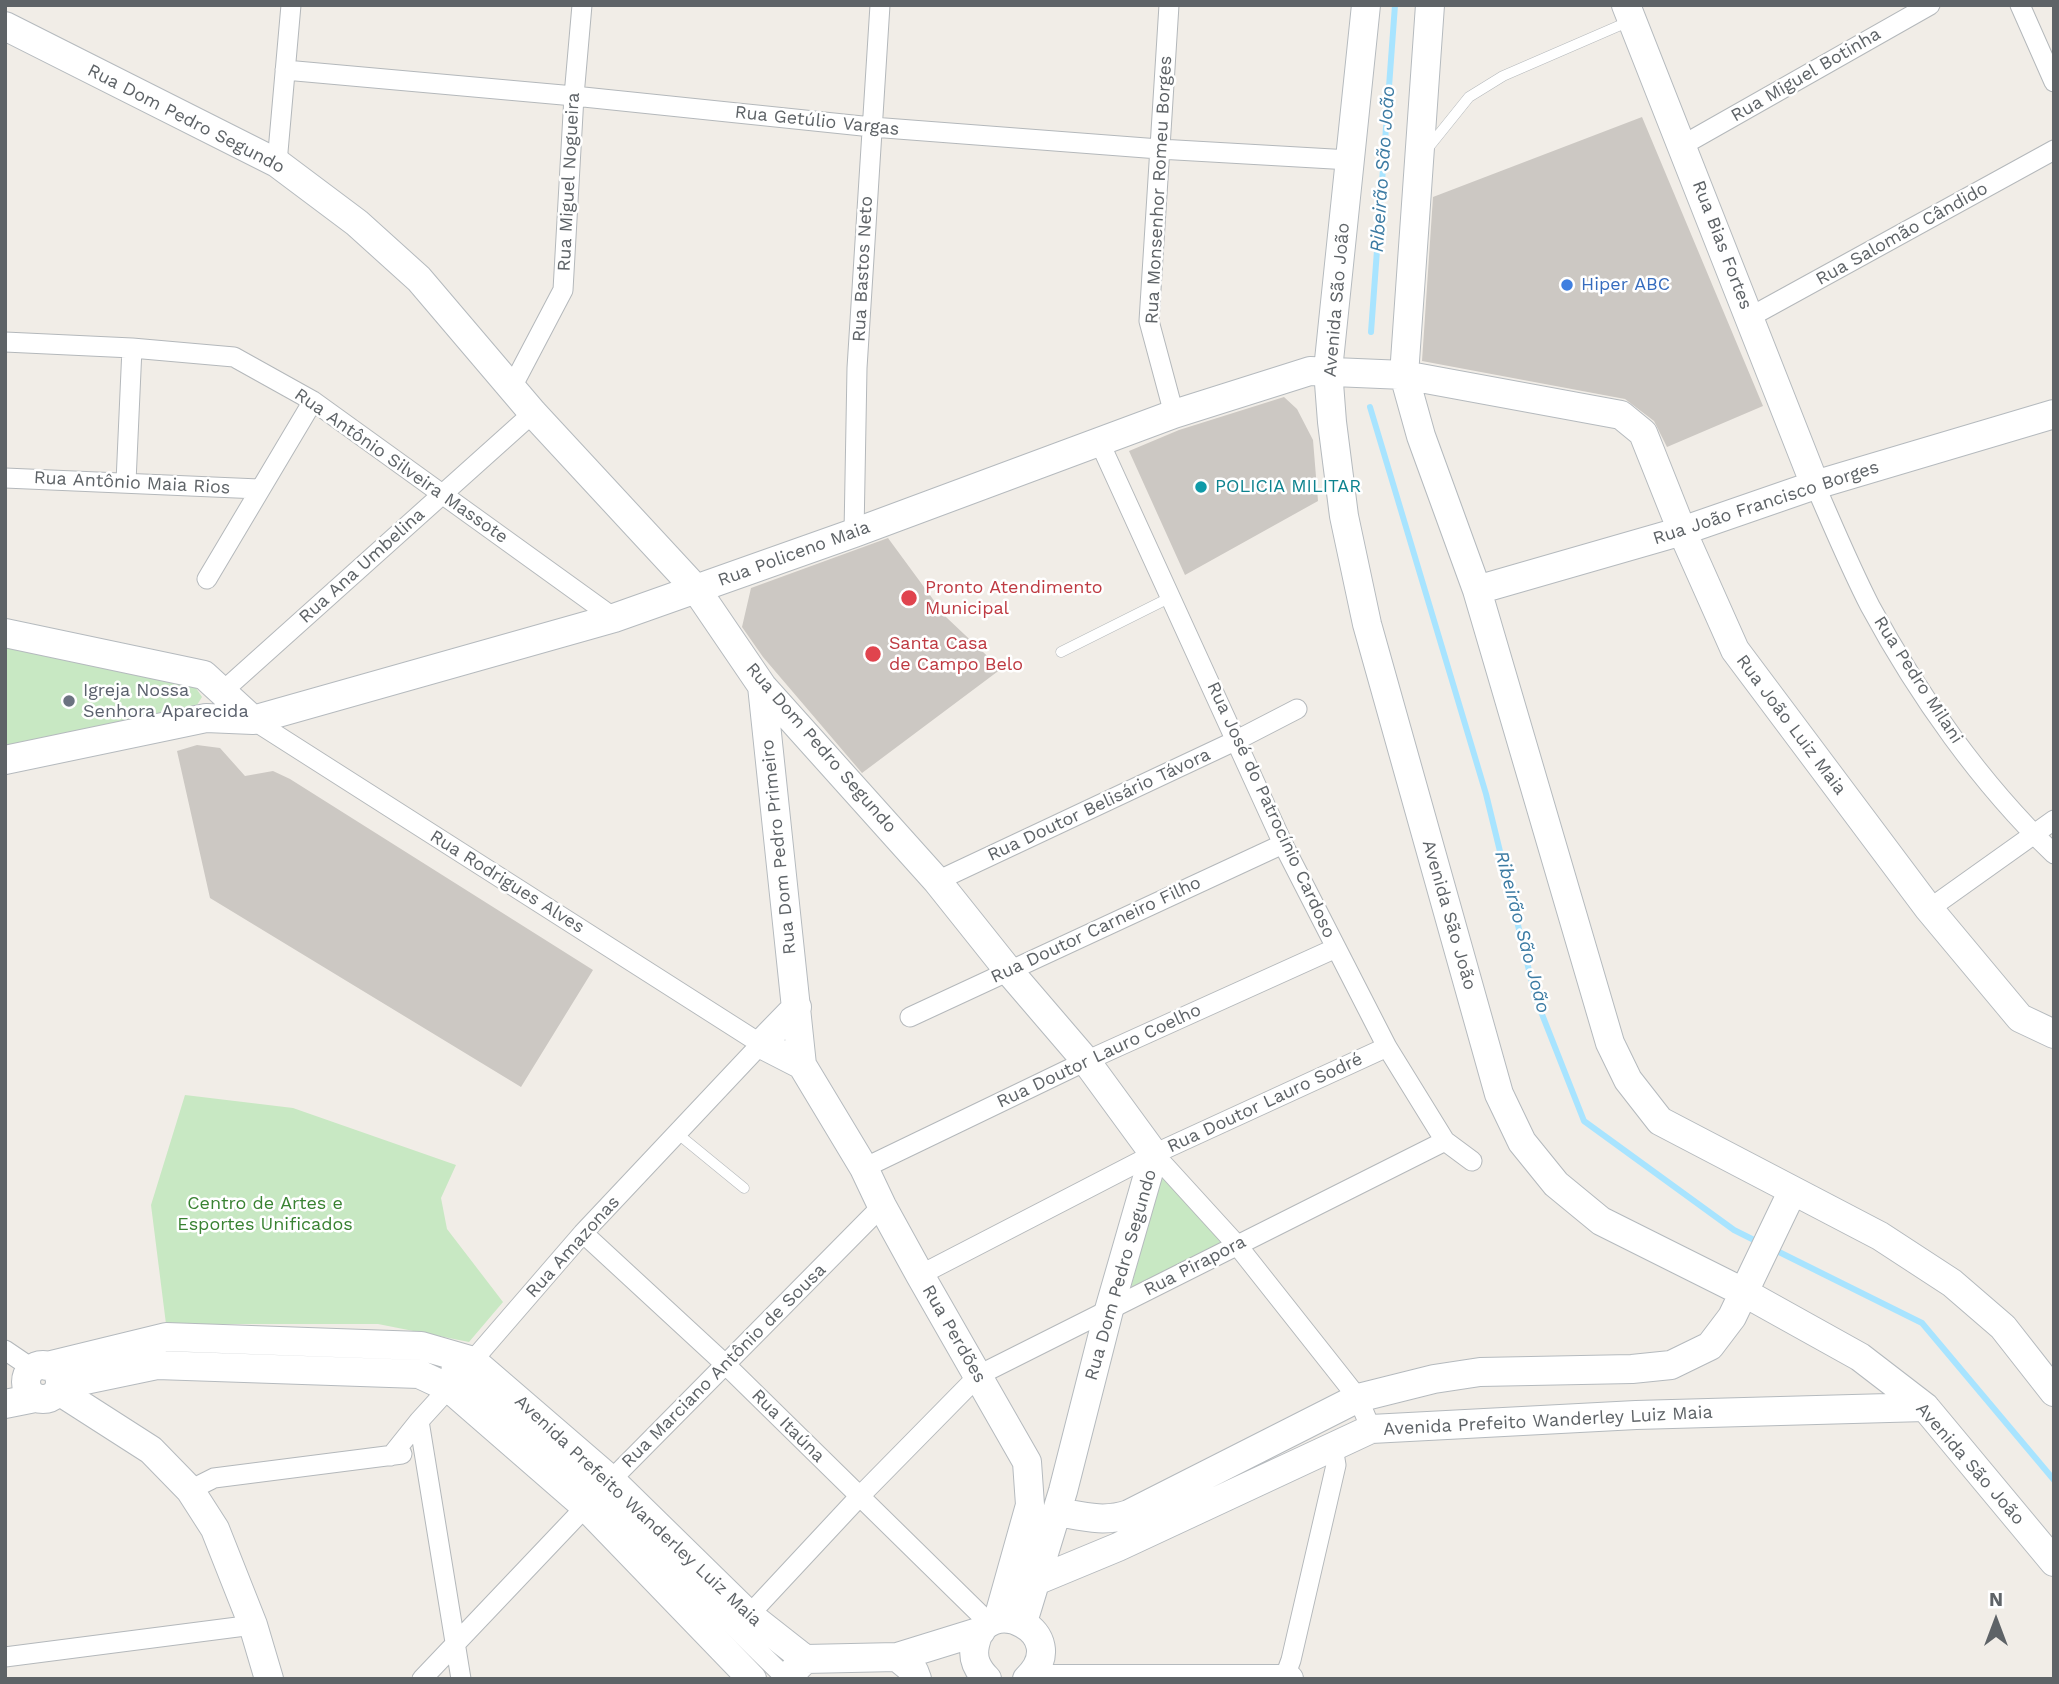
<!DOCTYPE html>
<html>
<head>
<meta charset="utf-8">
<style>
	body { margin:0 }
	#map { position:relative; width:2059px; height:1684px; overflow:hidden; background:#f1ede7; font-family:"Work Sans",sans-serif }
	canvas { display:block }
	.frame { position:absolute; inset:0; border:7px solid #5e6367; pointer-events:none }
	.north { position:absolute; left:1961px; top:1586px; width:70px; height:70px; -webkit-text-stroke:5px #fff; paint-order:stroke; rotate:0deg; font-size:19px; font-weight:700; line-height:28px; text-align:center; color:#5e6367 }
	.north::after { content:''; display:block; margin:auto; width:24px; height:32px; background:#5e6367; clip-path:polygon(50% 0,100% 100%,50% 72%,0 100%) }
</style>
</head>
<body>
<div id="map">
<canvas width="2059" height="1684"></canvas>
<div class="frame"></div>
<div class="north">N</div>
</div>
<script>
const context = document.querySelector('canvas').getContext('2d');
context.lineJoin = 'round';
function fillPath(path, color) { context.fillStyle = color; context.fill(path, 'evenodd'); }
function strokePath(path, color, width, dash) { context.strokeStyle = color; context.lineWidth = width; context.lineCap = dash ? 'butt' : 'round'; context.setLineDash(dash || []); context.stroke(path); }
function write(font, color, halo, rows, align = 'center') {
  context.font = font + ' "Work Sans",sans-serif'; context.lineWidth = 5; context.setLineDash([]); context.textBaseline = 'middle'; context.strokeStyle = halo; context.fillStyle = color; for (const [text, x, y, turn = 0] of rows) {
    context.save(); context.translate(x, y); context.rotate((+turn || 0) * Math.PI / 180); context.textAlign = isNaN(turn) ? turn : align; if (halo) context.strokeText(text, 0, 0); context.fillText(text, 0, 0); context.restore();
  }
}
const green = new Path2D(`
	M5,641L192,682L202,697L197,705L21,749L5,743Z
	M185,1095L293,1108L456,1165L441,1198L447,1229L503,1302L469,1342L378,1324H166L151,1205Z
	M1162,1173L1224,1243L1131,1287Z`);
const stream = new Path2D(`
	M1371,332L1395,5
	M1370,407L1486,794L1536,999L1584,1121L1734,1230L1760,1243
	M1773,1249L1922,1323L2054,1480`);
const building = new Path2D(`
	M1642,117L1763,406L1667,447L1654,421L1625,399L1422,361L1433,197Z
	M1284,397L1297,409L1313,440L1318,501L1185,575L1129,451L1179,430Z
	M888,538L946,617L1001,669L862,773L763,657L742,627L751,588Z
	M197,745L220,748L245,776L273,771L290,779L593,970L521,1087L210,898L177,751Z`);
const lane = new Path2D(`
	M1428,148L1469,97L1503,76L1630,21
	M1061,652L1171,597
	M678,1134L744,1188`);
const street = new Path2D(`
	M1169,5L1149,321L1174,414
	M2020,5L2054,82
	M285,70L574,96L872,127L1159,149L1350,160
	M1683,145L1930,5
	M277,163L291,5
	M1750,317L2054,150
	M5,342L132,348L234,357L313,401L614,618
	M512,387L563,290L574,96L582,5
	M1099,441L1283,844L1387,1047L1445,1141L1472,1161
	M5,478L259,489
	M126,482L132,348
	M1815,485C1833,526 1850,567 1870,606C1918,695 1981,784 2054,854
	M854,533L857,368L880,5
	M207,579L313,401
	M223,691L533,413
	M253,720L761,1044L583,1233L449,1388L419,1421L391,1456
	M937,881L1237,740L1297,709
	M1929,909L2054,820
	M910,1017L1283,844
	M1154,1154L1237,1245L1358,1398L1371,1429
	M864,1168L1086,1061L1336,948
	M583,1233L726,1365L989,1623
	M920,1275L1154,1154L1387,1047
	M5,1350L33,1369
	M451,1369L463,1373L617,1513L786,1678
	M419,1421L461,1679
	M190,1490L214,1478L402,1454
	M749,1615L859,1497L979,1375L1445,1141
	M5,1657L253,1625
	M422,1679L611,1480L882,1206
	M1284,1679L1291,1660L1336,1465L1333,1447`);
const secondary = new Path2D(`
	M1366,5L1328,370L1332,422L1344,516L1367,624L1499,1094L1522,1142L1556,1184L1601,1221L1745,1293L1860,1357L1925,1407L2054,1562
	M1430,5L1404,375L1421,436L1477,590L1610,1043L1628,1080L1660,1121L1880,1236L1952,1283L2003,1327L2054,1392
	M1626,5L1815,485
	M5,26L277,163L357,223L419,279L533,413L696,589L762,686L937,881L1008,970L1086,1061L1154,1154L1109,1310L1063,1491L1023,1622
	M1477,590L1682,531L1815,485L2054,414
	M5,633L204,675L253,720
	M762,686L802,1065L864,1168L882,1206L920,1275L1027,1462L1030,1505L998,1619
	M5,760L206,718L253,720L614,618L854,533L1174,414L1310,371L1404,375L1621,415L1643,433L1682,531L1735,650L1929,909L2020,1018L2054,1034
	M797,1007L761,1044L802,1065
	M26 1382a17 17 0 1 1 34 0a17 17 0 1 1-34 0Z
	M47,1366L166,1337L421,1346L473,1361L611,1480L749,1615L805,1659L897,1657L981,1631
	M61,1385L157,1365L419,1374L449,1388L587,1508L752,1679
	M59,1391L151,1450L190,1490L215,1529L253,1625L269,1679
	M5,1404L35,1398
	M1057,1512C1081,1516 1104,1523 1129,1514L1358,1398L1434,1379L1480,1372L1632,1369L1671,1365L1710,1346L1732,1317L1792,1192
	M1036,1581L1118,1547L1371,1429L1636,1415L1925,1407
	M897,1657L914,1671L917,1679
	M786,1679L805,1659
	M987,1679C977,1669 972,1659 975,1645C985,1589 1075,1633 1027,1679
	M1051,1679H1289`);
const markers = [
	[1567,285,7,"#3f7fe0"],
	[1201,487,7,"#0f9aa8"],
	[909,598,9,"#e0444e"],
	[873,654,9,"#e0444e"],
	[69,701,7,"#6b7280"]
];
const streetNames = [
	["Rua Miguel Botinha",1806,75,-30],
	["Rua Dom Pedro Segundo",186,119,27],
	["Rua Getúlio Vargas",817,121,6],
	["Rua Miguel Nogueira",569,182,-87],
	["Rua Monsenhor Romeu Borges",1159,190,-87],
	["Rua Salomão Cândido",1902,234,-29],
	["Rua Bias Fortes",1722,245,69],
	["Rua Bastos Neto",863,269,-87],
	["Avenida São João",1337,300,-85],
	["Rua Antônio Silveira Massote",401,466,35],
	["Rua Antônio Maia Rios",132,483,3],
	["Rua João Francisco Borges",1766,503,-18],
	["Rua Policeno Maia",794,554,-20],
	["Rua Ana Umbelina",362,566,-42],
	["Rua Pedro Milani",1918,680,57],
	["Rua João Luiz Maia",1791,725,53],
	["Rua Dom Pedro Segundo",821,748,49],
	["Rua Doutor Belisário Távora",1099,805,-25],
	["Rua José do Patrocínio Cardoso",1271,810,65],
	["Rua Dom Pedro Primeiro",779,847,-96],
	["Rua Rodrigues Alves",507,882,32],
	["Avenida São João",1449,915,74],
	["Rua Doutor Carneiro Filho",1096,930,-25],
	["Rua Doutor Lauro Coelho",1099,1056,-25],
	["Rua Doutor Lauro Sodré",1265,1103,-25],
	["Rua Amazonas",573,1247,-48],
	["Rua Pirapora",1195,1266,-27],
	["Rua Dom Pedro Segundo",1121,1275,-74],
	["Rua Perdões",954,1334,60],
	["Rua Marciano Antônio de Sousa",724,1366,-45],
	["Avenida Prefeito Wanderley Luiz Maia",1548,1421,-3],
	["Rua Itaúna",788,1426,45],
	["Avenida São João",1970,1464,49],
	["Avenida Prefeito Wanderley Luiz Maia",638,1511,43]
];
const shopNames = [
	["Hiper ABC",1581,285]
];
const cultureNames = [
	["POLICIA MILITAR",1215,487]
];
const healthNames = [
	["Pronto Atendimento",925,588],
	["Municipal",925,609],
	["Santa Casa",889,644],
	["de Campo Belo",889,665]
];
const worshipNames = [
	["Igreja Nossa",83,691],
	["Senhora Aparecida",83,712]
];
const parkNames = [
	["Centro de Artes e",265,1204],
	["Esportes Unificados",265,1225]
];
const waterNames = [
	["Ribeirão São João",1383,169,-86],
	["Ribeirão São João",1522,932,75]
];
fillPath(green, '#c8e8c3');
strokePath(stream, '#a8e4ff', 6);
fillPath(building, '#ccc8c3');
strokePath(lane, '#b4b8bb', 11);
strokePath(street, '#b4b8bb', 21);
strokePath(secondary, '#b5babe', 30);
strokePath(lane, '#fff', 10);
strokePath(street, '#fff', 19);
strokePath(secondary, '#fff', 28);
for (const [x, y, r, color] of markers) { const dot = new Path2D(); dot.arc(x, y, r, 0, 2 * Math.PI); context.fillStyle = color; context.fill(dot); strokePath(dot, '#fff', 2.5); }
write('18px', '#5e6367', '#fff', streetNames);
write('18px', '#366cbe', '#fff', shopNames, 'left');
write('18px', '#0d838f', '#fff', cultureNames, 'left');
write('18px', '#be3a42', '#fff', healthNames, 'left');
write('18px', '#5b616d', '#fff', worshipNames, 'left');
write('18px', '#398232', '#fff', parkNames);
write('italic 19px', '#3c7ba3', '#fff', waterNames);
</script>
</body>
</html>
